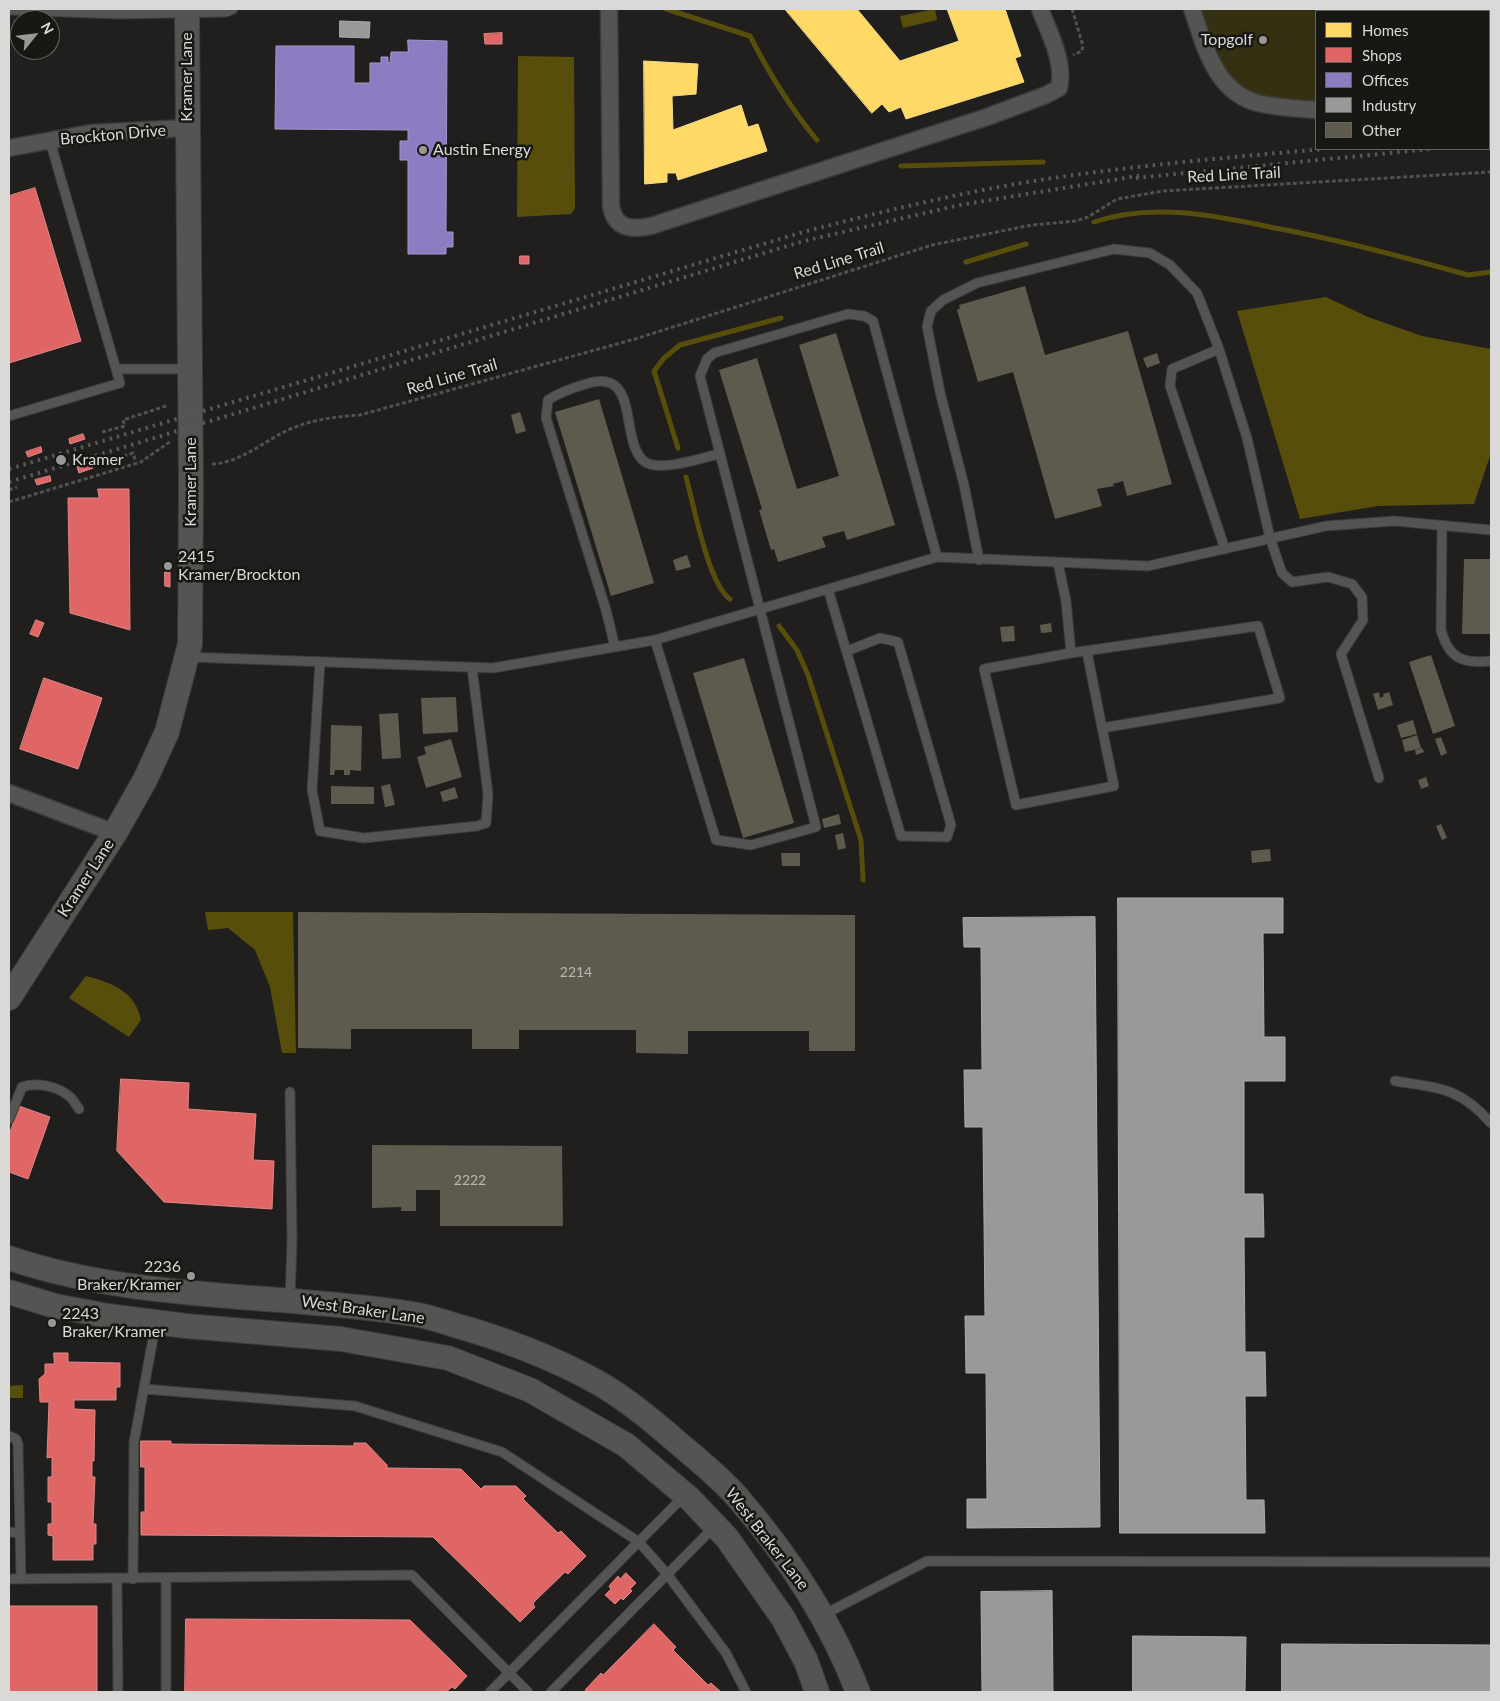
<!DOCTYPE html>
<html>
<head>
<meta charset="utf-8">
<style>
	body { margin:0 }
	#map { position:relative; width:1500px; height:1701px; overflow:hidden; background:#201f1e; font-family:Lato,sans-serif }
	canvas { display:block }
	.frame { position:absolute; inset:0; border:10px solid #d9d9d7; pointer-events:none }
	.legend { position:absolute; left:1315px; top:10px; width:175px; height:140px; box-sizing:border-box; background:#171714; border:1px solid #656562; margin:0; padding:6px 9px; list-style:none; font-size:15px; color:#d9d9d7 }
	.legend li { display:flex; align-items:center; gap:10px; height:25px }
	.legend b { width:25px; border:1px solid #656562 }
	.north { position:absolute; left:10px; top:10px; width:50px; height:50px; box-sizing:border-box; background:#171714; border:1px solid #656562; border-radius:50%; rotate:61deg; font-size:14px; font-weight:700; line-height:20px; text-align:center; color:#d9d9d7 }
	.north::after { content:''; display:block; margin:auto; width:18px; height:22px; background:#989896; clip-path:polygon(50% 0,100% 100%,50% 72%,0 100%) }
</style>
</head>
<body>
<div id="map">
<canvas width="1500" height="1701"></canvas>
<div class="frame"></div>
<ul class="legend">
<li><b style="height:14px;background:#ffd966"></b>Homes</li>
<li><b style="height:14px;background:#e06666"></b>Shops</li>
<li><b style="height:14px;background:#8e7cc3"></b>Offices</li>
<li><b style="height:14px;background:#999"></b>Industry</li>
<li><b style="height:14px;background:#5e5b4e"></b>Other</li>
</ul>
<div class="north">N</div>
</div>
<script>
const context = document.querySelector('canvas').getContext('2d');
context.lineJoin = 'round';
function fillPath(path, color) { context.fillStyle = color; context.fill(path, 'evenodd'); }
function strokePath(path, color, width, dash) { context.strokeStyle = color; context.lineWidth = width; context.lineCap = dash ? 'butt' : 'round'; context.setLineDash(dash || []); context.stroke(path); }
function write(font, color, halo, rows, align = 'center') {
  context.font = font + ' Lato,sans-serif'; context.lineWidth = 5; context.setLineDash([]); context.textBaseline = 'middle'; context.strokeStyle = halo; context.fillStyle = color; for (const [text, x, y, turn = 0] of rows) {
    context.save(); context.translate(x, y); context.rotate((+turn || 0) * Math.PI / 180); context.textAlign = isNaN(turn) ? turn : align; if (halo) context.strokeText(text, 0, 0); context.fillText(text, 0, 0); context.restore();
  }
}
const green = new Path2D(`
	M1199,9H1491V86L1489,87V11H1316V104L1284,107L1227,82Z`);
const water = new Path2D(`
	M935,9L937,20L903,28L900,16Z
	M1392,9H1491V68H1489V11H1392Z
	M518,56L574,57L575,208L571,214L517,217Z
	M1326,297L1368,317L1422,336L1491,349V453L1474,504L1378,506L1300,519L1237,311Z
	M205,912H293L296,1053H282L270,987L255,950L228,928L208,930Z
	M86,976C111,982 136,992 141,1020L129,1037L69,998Z
	M23,1385V1398H9V1386Z`);
const homes = new Path2D(`
	M785,9H857L900,61L959,41L947,9H1005L1021,56L1015,58L1024,82L906,119L901,107L889,112L882,104L872,113Z
	M644,61L698,64L696,94L672,96L673,130L741,105L748,127L758,124L767,151L678,180L676,173H667V182L645,184Z`);
const shops = new Path2D(`
	M502,33V44H485L484,34Z
	M35,188L81,341L9,363V196Z
	M520,256H529V264H520Z
	M83,434L85,439L70,444L69,439Z
	M41,447L42,452L28,457L26,452Z
	M92,463L93,468L79,473L77,467Z
	M50,476L51,481L37,485L35,480Z
	M98,489H129L130,630L70,613L68,498H99Z
	M165,572H170V587L165,586Z
	M36,620L44,623L38,637L30,634Z
	M44,678L102,698L78,769L20,749Z
	M121,1079L189,1083L188,1109L256,1114L253,1160L274,1161L272,1209L164,1202L117,1151Z
	M19,1106L50,1117L28,1179L9,1172V1136Z
	M54,1353H68V1362L120,1363V1387H116V1400H74V1409L95,1410L94,1461H92V1477H95L93,1524H96V1544H93V1560H53V1536L48,1535V1524H52V1502H48V1477H52V1457L47,1458L49,1402H40L39,1379L45,1374V1364H54Z
	M141,1441H171V1444L354,1446V1443H366L387,1465V1468L461,1469L481,1489L484,1486H516L526,1496L523,1499L558,1533L561,1531L586,1556L568,1574L565,1572L535,1601L533,1604L535,1607L520,1622L433,1537L141,1535V1512H145V1467H141Z
	M626,1573L636,1583L630,1589L632,1591L623,1600L621,1598L615,1604L605,1595L611,1589L609,1586L618,1576L620,1579Z
	M9,1606H97V1692H9Z
	M186,1619L410,1620L467,1676L455,1689L452,1687L446,1692H185Z
	M654,1624L676,1647L673,1650L708,1685L711,1683L721,1692H588L585,1690L601,1673L603,1675Z`);
const offices = new Path2D(`
	M408,40L447,41L446,232H453V247H446V254H408V160H400V141H408V130L275,129L276,46H354V83H370V63H381V57H388V63H390L391,52H408Z`);
const industry = new Path2D(`
	M340,21L370,22L369,38L340,37Z
	M1118,898H1283V933H1263L1264,1037H1285V1081H1244V1194H1263L1264,1237H1244L1245,1352H1265L1266,1396H1245L1246,1500H1264L1265,1533H1120Z
	M1095,917L1100,1527L967,1528V1499H987L986,1373H966L965,1316H985L983,1127H965L964,1070H982L981,947H964L963,918Z
	M1052,1591L1053,1692H982L981,1592Z
	M1133,1636L1246,1637L1245,1692H1133Z
	M1282,1644L1491,1645V1692H1282Z`);
const stream = new Path2D(`
	M666,9L750,36C769,73 790,108 817,140
	M901,166L1043,162
	M1094,222C1153,202 1217,216 1275,228C1341,240 1404,257 1468,275L1491,272
	M966,262L1026,244
	M678,448L654,371L664,358L680,345L781,318
	M686,477C694,505 708,584 730,599
	M779,626L797,650L808,675L861,840L863,880`);
const building = new Path2D(`
	M1025,286L1045,355L1128,331L1172,484L1127,496L1123,481L1113,484L1114,486L1097,489L1102,506L1055,519L1013,372L978,382L957,310L960,308L959,305Z
	M836,333L895,525L847,540L844,531L822,537L826,547L778,562L774,549L771,550L759,510L762,509L719,370L757,358L797,489L839,476L799,345Z
	M1157,353L1160,363L1147,368L1143,358Z
	M599,399L654,583L611,596L555,412Z
	M520,412L526,431L516,434L511,415Z
	M687,555L691,567L676,571L673,560Z
	M1464,559H1491V634H1462Z
	M1051,623L1052,632L1041,633L1040,625Z
	M1014,626L1015,641L1002,642L1000,627Z
	M1431,655L1455,726L1433,734L1409,662Z
	M744,658L794,823L743,838L693,673Z
	M1379,692L1380,698L1384,696L1383,694L1389,692L1393,705L1378,710L1373,694Z
	M456,697L458,732L423,734L421,698Z
	M398,713L401,758L382,759L379,714Z
	M1413,720L1417,734L1401,738L1397,725Z
	M331,725L362,726L361,771L350,770V775H344V770H335L334,775H330Z
	M1417,735L1421,748L1405,752L1402,740Z
	M1441,737L1447,753L1441,756L1435,739Z
	M451,739L462,777L426,788L417,757L426,754L424,747Z
	M1422,748L1424,752L1416,755L1415,750Z
	M1426,777L1429,786L1421,789L1418,780Z
	M390,784L395,805L385,807L381,786Z
	M331,786L374,787V804H331Z
	M455,787L458,798L443,802L440,792Z
	M839,814L841,824L824,828L822,819Z
	M1441,824L1447,838L1442,840L1436,826Z
	M843,833L846,848L838,850L835,835Z
	M1270,849L1271,861L1252,863L1251,851Z
	M781,853H800V866H782Z
	M298,912L855,915V1051H809V1031H688V1054L636,1053V1030H519V1049H472V1029H351V1049L298,1048Z
	M372,1145L562,1146L563,1226H440V1190H416V1211H401V1207L372,1208Z`);
const path = new Path2D(`
	M1072,9L1083,46L1082,51L1073,55
	M102,432L125,426L123,420L166,406
	M111,460L133,453L136,463
	M212,464C237,463 260,445 282,433C307,420 332,417 360,415L635,339L932,245L1032,225L1076,221L1088,217L1117,199L1163,191L1491,172
	M9,490L17,487
	M9,502L141,462L171,441`);
const lane = new Path2D(`
	M9,10L120,14L226,12L233,9
	M1219,349L1172,369L1170,386L1225,549
	M116,369H190
	M9,416L120,383L50,141
	M1442,526L1441,630C1449,659 1463,664 1491,661
	M979,560L964,485L940,392L927,326L931,311L943,300L977,283L1114,249L1150,253L1170,265L1197,293L1219,349L1247,438L1270,538L1282,573L1292,582L1328,577L1352,584L1362,597L1363,620L1341,654L1379,778
	M1058,563L1066,601L1071,653L1258,626L1280,698L1102,728L1087,652
	M828,589L901,836L947,837L951,825L898,642L880,638L847,651
	M655,640L716,840L751,845L816,827L700,376L707,359L714,353L848,314L864,316L873,321L937,557
	M615,647L606,610L546,418L548,400C560,392 572,388 586,384C642,366 618,442 645,462C661,472 701,458 719,454
	M1071,653L984,669L1016,805L1114,786L1102,728
	M188,657L493,668L655,640L937,557L1148,566L1326,526L1394,521L1491,530
	M320,662L312,790L320,831L364,838L477,826L486,823L488,794L472,668
	M1395,1081C1439,1088 1459,1087 1491,1123
	M9,1119L22,1087C36,1082 57,1086 69,1096C73,1099 76,1105 79,1109
	M290,1299L292,1241L290,1092
	M144,1389L355,1406L502,1452L639,1542L667,1574L726,1653L746,1692
	M9,1436L16,1439L18,1444L21,1579
	M9,1532L20,1533
	M9,1579L412,1575L528,1692
	M133,1579L134,1442L156,1322
	M117,1580L118,1692
	M823,1615L927,1561L1491,1562
	M166,1692V1579
	M490,1692L685,1495
	M551,1692L714,1527`);
const street = new Path2D(`
	M609,9L611,206C615,229 631,230 651,226L987,117L1046,95L1059,88C1065,62 1049,32 1040,9
	M1192,9C1205,47 1216,95 1262,104C1279,108 1298,108 1316,110
	M1489,94H1491
	M9,148L91,133L187,128
	M9,793L115,833`);
const secondary = new Path2D(`
	M9,998L115,833L145,780L167,732L190,644L191,487L187,9
	M9,1258C139,1302 279,1293 413,1314C432,1317 450,1324 468,1329C511,1342 555,1359 595,1381C624,1397 652,1420 677,1442C698,1460 720,1477 738,1498C789,1557 830,1619 858,1692
	M9,1292L55,1306L108,1316L186,1326L341,1339L448,1358L530,1390L626,1445L690,1499L727,1538L783,1618L806,1661L817,1692`);
const rail = new Path2D(`
	M1489,133H1491
	M1489,143H1491
	M1136,178L1430,149
	M9,469L800,233C871,214 942,197 1015,184C1117,167 1221,158 1324,149
	M9,482L804,241L960,205L1143,175`);
const markers = [
	[1263,40,5,"#989896"],
	[423,150,5,"#989896"],
	[61,460,6,"#989896"],
	[168,566,5,"#989896"],
	[191,1276,5,"#989896"],
	[52,1323,5,"#989896"]
];
const numberNames = [
	["2214",576,972],
	["2222",470,1180]
];
const poiNames = [
	["Topgolf",1253,40,"right"],
	["Austin Energy",433,150],
	["Kramer",72,460],
	["2415",178,557],
	["Kramer/Brockton",178,575],
	["2236",181,1267,"right"],
	["Braker/Kramer",181,1285,"right"],
	["2243",62,1314],
	["Braker/Kramer",62,1332]
];
const streetNames = [
	["Kramer Lane",187,77,-90],
	["Brockton Drive",113,135,-5],
	["Red Line Trail",1234,175,-3],
	["Red Line Trail",839,261,-17],
	["Red Line Trail",452,377,-16],
	["Kramer Lane",191,482,-90],
	["Kramer Lane",86,878,-57],
	["West Braker Lane",363,1310,8],
	["West Braker Lane",767,1539,52]
];
fillPath(green, '#363012');
fillPath(water, '#584e0c');
fillPath(homes, '#ffd966');
strokePath(homes, '#f4d988', 1);
fillPath(shops, '#e06666');
strokePath(shops, '#de8888', 1);
fillPath(offices, '#8e7cc3');
strokePath(offices, '#a498c9', 1);
fillPath(industry, '#999');
strokePath(industry, '#acacac', 1);
strokePath(stream, '#584e0c', 5);
fillPath(building, '#5e5b4e');
strokePath(lane, '#3b3b39', 11);
strokePath(street, '#3b3b39', 19);
strokePath(secondary, '#3b3b39', 26);
strokePath(path, '#515150', 3, [4, 2.5]);
strokePath(lane, '#545453', 9);
strokePath(street, '#545453', 16);
strokePath(secondary, '#545453', 24);
strokePath(rail, '#585857', 4, [2.5, 5]);
for (const [x, y, r, color] of markers) { const dot = new Path2D(); dot.arc(x, y, r, 0, 2 * Math.PI); context.fillStyle = color; context.fill(dot); strokePath(dot, '#171714', 2); }
write('14px', '#babab5', null, numberNames);
write('16px', '#d9d9d7', '#171714', poiNames, 'left');
write('16px', '#d9d9d7', '#171714', streetNames);
</script>
</body>
</html>
